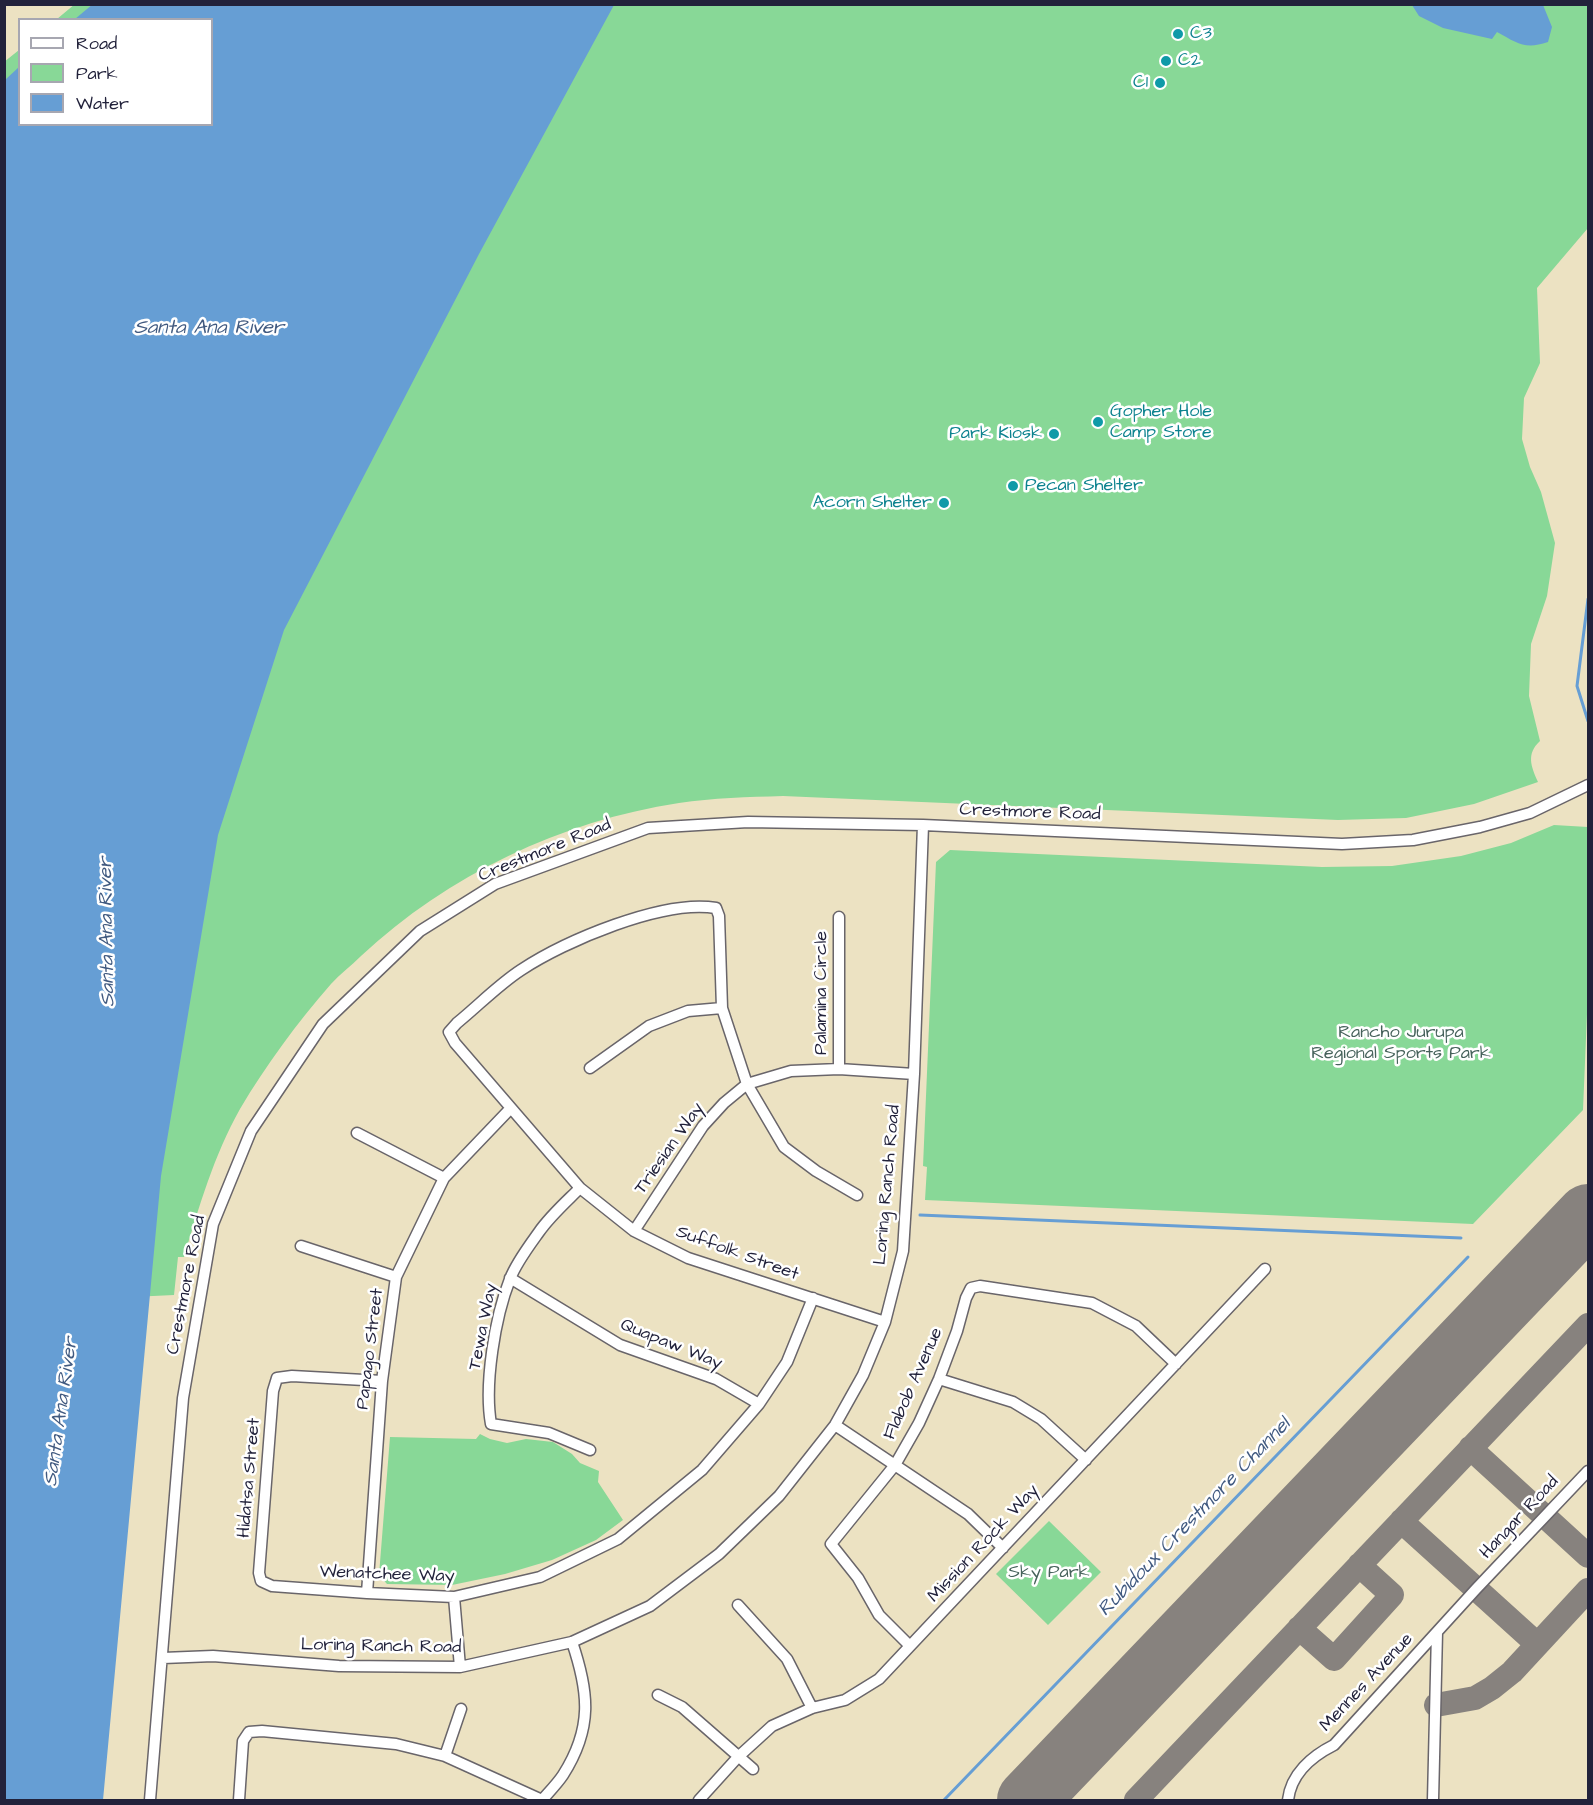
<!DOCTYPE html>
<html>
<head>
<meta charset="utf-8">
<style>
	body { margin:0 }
	#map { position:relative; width:1593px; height:1805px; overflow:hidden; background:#ece2c2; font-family:"Architects Daughter",sans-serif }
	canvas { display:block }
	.frame { position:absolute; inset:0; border:6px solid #22223b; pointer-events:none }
	.legend { position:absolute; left:18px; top:18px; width:195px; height:108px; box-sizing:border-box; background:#fff; border:2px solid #a7a7b1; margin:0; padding:8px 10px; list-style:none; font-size:18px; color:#22223b }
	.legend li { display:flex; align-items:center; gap:12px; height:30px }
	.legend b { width:30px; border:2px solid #a7a7b1 }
</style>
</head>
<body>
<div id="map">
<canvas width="1593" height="1805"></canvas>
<div class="frame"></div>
<ul class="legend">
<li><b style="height:8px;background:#fff"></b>Road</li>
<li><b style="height:16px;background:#88d897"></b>Park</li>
<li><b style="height:16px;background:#669ed4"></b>Water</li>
</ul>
</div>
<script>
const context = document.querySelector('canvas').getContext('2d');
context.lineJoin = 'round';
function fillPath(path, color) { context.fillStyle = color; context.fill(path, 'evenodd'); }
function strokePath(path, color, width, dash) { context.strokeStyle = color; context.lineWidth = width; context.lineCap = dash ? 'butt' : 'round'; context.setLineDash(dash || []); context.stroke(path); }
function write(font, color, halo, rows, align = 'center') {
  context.font = font + ' "Architects Daughter",sans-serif'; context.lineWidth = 5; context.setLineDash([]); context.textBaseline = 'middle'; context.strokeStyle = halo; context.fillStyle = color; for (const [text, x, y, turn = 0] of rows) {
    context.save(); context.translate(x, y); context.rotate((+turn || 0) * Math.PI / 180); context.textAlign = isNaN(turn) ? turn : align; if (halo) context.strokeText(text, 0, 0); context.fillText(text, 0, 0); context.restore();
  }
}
const green = new Path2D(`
	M75,4L1588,5V228L1537,288L1540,363L1524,398L1522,439L1530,467L1541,492L1555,543L1547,596L1531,644L1529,696L1540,741C1526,754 1531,766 1538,782L1474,804L1406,818L1338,820L783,796C748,797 713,798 679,803C561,821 448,875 361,956C351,966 340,974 331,984C297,1023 266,1065 240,1109C214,1155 199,1207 184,1257H178L174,1295L5,1303L4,62L19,50L20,124H212V20L57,19Z
	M1554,825L1588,827V990L1583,1110L1473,1224L925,1200L927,1167L923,1166L936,862L950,850L1322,867L1392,866L1461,856L1511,843Z
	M480,1434L490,1439L507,1443L526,1439L553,1442L572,1454L580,1463L599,1471L598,1482L623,1520L596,1540L552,1560L505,1574L452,1585L387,1584L379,1575L390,1437L476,1439Z
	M1049,1521L1101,1572L1048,1625L996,1574Z`);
const water = new Path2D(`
	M93,4L614,5L479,254L284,630L218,835L161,1176L103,1800H5V80L19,67L20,124H212V20L75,19Z
	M1412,5H1543L1552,27L1548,42C1525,50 1517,43 1497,32L1492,39L1443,28L1419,16Z`);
const stream = new Path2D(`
	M1588,599L1577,686L1588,721
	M920,1215L1461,1238
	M944,1800L1468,1257`);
const taxiway = new Path2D(`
	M1470,1448L1588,1556
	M1401,1521L1537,1644
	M1299,1628L1334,1659L1392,1595L1359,1565
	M1436,1705L1475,1698L1492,1688L1512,1672L1588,1590
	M1136,1800L1588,1325`);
const runway = new Path2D(`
	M1028,1800L1588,1215`);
const minor = new Path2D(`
	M839,917V1069
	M590,1068L649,1026L688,1011L722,1008
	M357,1133L444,1178
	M580,1188C566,1202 550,1216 539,1232C529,1246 516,1263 510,1279C495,1317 484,1384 491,1424L549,1433L590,1450
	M857,1195L816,1171L784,1147L747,1084L722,1008L719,916L716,908C663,899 565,941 521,970C498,985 478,1006 457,1023L449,1032L455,1043L580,1188L634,1231L688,1258L885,1322
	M634,1231L703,1126L724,1103L747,1084L791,1071L839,1069L914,1074
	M301,1246L396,1277
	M510,1278L620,1345L716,1379L759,1404
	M939,1379L1013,1402L1041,1419L1086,1460
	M382,1381L292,1376L277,1378L273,1391L259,1573L261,1581L272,1586L367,1593L454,1597L540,1577L618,1539L702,1470L759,1404L787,1362L813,1298
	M835,1425L968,1514L1003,1548
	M367,1593L382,1381L396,1277L444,1178L510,1109
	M454,1597L460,1667
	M738,1605L787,1659L812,1708
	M910,1646L879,1615L858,1578L831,1544L895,1465L919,1423L939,1379L957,1331L966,1298L971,1288L980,1286L1092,1303L1136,1326L1176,1364
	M163,1658L213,1656L339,1666L460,1667L572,1642L650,1606L719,1554L779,1496L835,1425L863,1375L885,1322L903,1251L914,1074L923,825
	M658,1695L682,1707L753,1769
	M445,1756L461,1709
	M150,1800L183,1398L213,1224L251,1131L323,1024L420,931L495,884L648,828L748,822L923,825L1342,844L1413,840L1480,827L1530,813L1588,785
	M239,1800L243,1741L249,1732L262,1731L396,1744L445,1756L542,1800
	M542,1800C549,1792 557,1784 563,1775C593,1728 589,1692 572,1642
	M699,1800L738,1757L772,1726L812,1708L845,1700L879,1679L1265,1269
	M1288,1800C1291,1774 1312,1756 1334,1745L1476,1589L1588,1471
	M1433,1800L1437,1632`);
const markers = [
	[1178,34,6,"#0f9aa8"],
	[1166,61,6,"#0f9aa8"],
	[1160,83,6,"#0f9aa8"],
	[1098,422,6,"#0f9aa8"],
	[1054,434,6,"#0f9aa8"],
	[1013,486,6,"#0f9aa8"],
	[944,503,6,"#0f9aa8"]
];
const cultureNames = [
	["C3",1190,34],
	["C2",1178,61],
	["C1",1148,83,"right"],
	["Gopher Hole",1110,412],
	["Camp Store",1110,433],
	["Park Kiosk",1042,434,"right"],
	["Pecan Shelter",1025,486],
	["Acorn Shelter",932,503,"right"]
];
const streetNames = [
	["Crestmore Road",1030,813,2],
	["Crestmore Road",545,851,-22],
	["Palamina Circle",822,993,-90],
	["Triesian Way",670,1149,-55],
	["Loring Ranch Road",888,1185,-85],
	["Suffolk Street",737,1254,20],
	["Crestmore Road",187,1285,-79],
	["Tewa Way",484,1327,-79],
	["Quapaw Way",671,1345,22],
	["Papago Street",371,1349,-83],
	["Flabob Avenue",914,1384,-66],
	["Hidatsa Street",250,1478,-85],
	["Hangar Road",1520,1518,-47],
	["Mission Rock Way",984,1544,-47],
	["Wenatchee Way",387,1575,2],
	["Loring Ranch Road",381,1647,1],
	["Mennes Avenue",1367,1683,-47]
];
const parkNames = [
	["Rancho Jurupa",1401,1033],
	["Regional Sports Park",1401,1054],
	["Sky Park",1049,1573]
];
const waterNames = [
	["Santa Ana River",209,329],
	["Santa Ana River",108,932,-91],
	["Santa Ana River",62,1412,-82],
	["Rubidoux Crestmore Channel",1195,1518,-46]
];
fillPath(green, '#88d897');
fillPath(water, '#669ed4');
strokePath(stream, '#669ed4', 3);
strokePath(taxiway, '#87827e', 24);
strokePath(runway, '#87827e', 62);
strokePath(minor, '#69656a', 13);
strokePath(minor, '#fff', 10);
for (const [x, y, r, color] of markers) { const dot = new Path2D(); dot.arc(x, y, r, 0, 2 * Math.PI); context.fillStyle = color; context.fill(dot); strokePath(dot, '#fff', 2); }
write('18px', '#0d838f', '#fff', cultureNames, 'left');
write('18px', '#22223b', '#fff', streetNames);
write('18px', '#46625b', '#fff', parkNames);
write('italic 20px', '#415a80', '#fff', waterNames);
</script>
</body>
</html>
